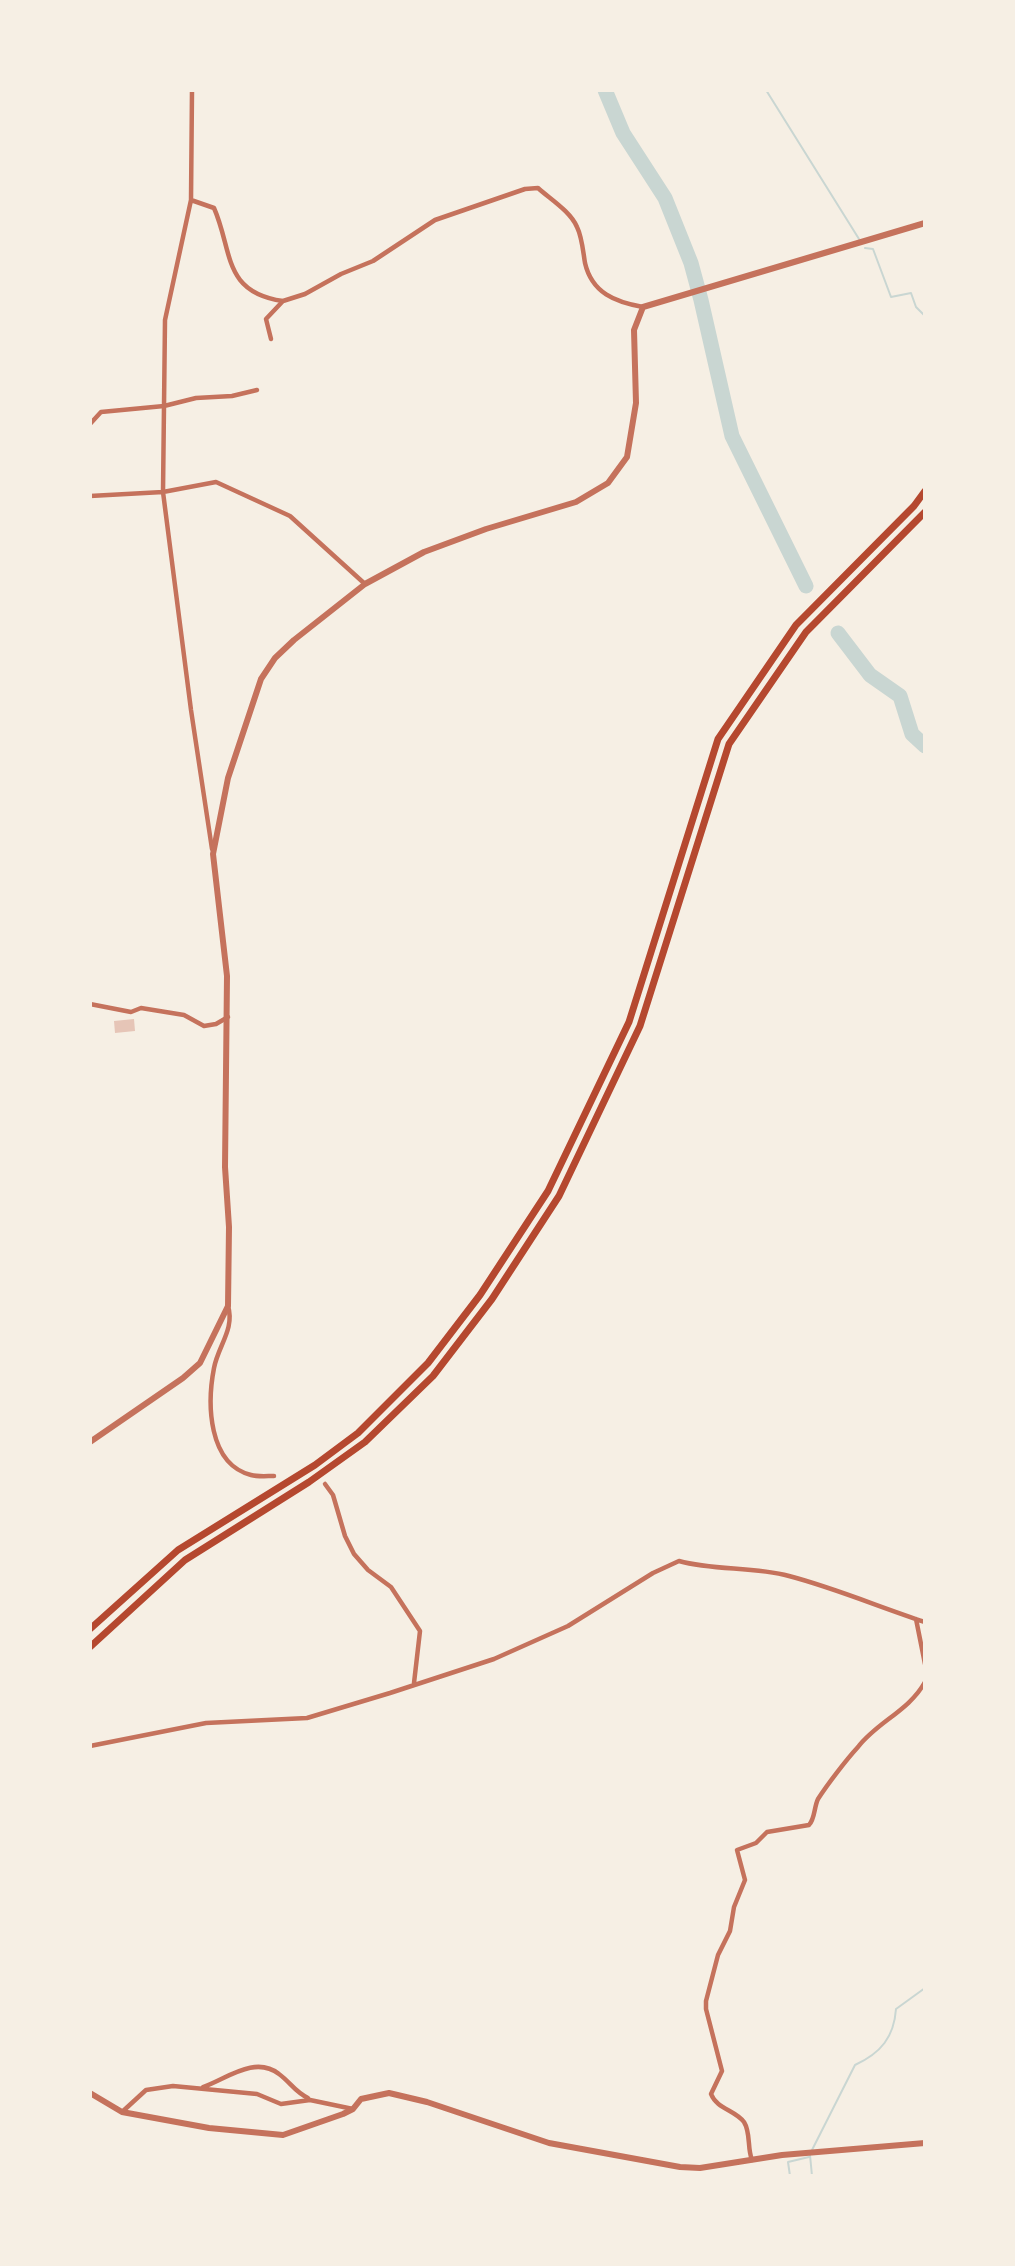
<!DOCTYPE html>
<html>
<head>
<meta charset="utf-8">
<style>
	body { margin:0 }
	#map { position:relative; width:1015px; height:2266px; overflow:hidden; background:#f6efe4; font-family:Overpass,sans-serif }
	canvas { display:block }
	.frame { position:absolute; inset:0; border:92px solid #f6efe4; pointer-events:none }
</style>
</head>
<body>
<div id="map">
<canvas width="1015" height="2266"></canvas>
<div class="frame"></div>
</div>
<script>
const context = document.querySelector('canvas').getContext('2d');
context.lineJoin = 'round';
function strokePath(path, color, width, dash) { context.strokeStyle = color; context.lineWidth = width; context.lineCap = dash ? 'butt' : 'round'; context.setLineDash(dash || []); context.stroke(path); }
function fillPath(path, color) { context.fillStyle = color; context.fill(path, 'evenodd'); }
const stream = new Path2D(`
	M766,90L859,239
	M865,248L873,249L891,297L911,293L916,307L925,316
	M812,2150L855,2065C881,2053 894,2037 896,2009L925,1988
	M810,2155L812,2176
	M790,2176L788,2162L809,2157`);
const river = new Path2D(`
	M605,90L623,133L665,198L691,263L701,300L732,436L806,586
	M838,633L870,675L900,696L912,734L925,746`);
const building = new Path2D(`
	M134,1019L135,1031L115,1033L114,1021Z`);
const minor = new Path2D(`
	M192,90L191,200L165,320L163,492L191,710L212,849
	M191,200L214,208C233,251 222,292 283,301
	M271,339L266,319L283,301L305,294L341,274L373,261L435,220L525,189L538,188C550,199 570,211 577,227C582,237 583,251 585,263C592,293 615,302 643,307
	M90,424L101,412L164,406L196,398L232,396L257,390
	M90,496L163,492L216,482L290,516L365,584
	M90,1004L131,1012L141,1008L184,1015L204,1026L216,1024L228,1017
	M228,1306C235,1329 218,1346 214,1368C207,1404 208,1464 251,1475C258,1477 267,1476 274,1476
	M325,1484L333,1495L345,1536L354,1554L368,1570L391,1587L420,1631L414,1683
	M916,1619L925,1664
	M90,1746L206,1723L307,1718L390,1693L494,1659L568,1626L653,1573L679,1561C715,1571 752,1566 789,1576C835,1588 879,1607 925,1622
	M203,2087C226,2079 255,2055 279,2074C290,2082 295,2092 308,2098
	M122,2112L146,2090L173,2086L257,2094L281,2104L310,2100L353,2109
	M752,2160C747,2148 751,2133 744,2122C735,2110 717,2109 711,2094L722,2071L706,2009V2001L718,1955L730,1931L734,1907L745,1880L737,1850L756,1843L767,1832L809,1825C815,1819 814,1807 818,1799C827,1785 846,1760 858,1747C877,1722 909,1711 925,1682`);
const tertiary = new Path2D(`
	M90,1442L183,1378L200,1363L228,1306L229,1227L225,1167L227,976L213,854L228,778L261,679L275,658L294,640L365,584L424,552L486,529L576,502L608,483L627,457L636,403L634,330L643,307L925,223
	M90,2093L122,2112L209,2128L283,2135L343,2114L353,2109L361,2099L389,2093L427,2102L549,2143L680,2167L700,2168L782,2155L925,2143`);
const secondary = new Path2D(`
	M90,1629L178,1550L315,1465L358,1433L428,1363L480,1295L548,1191L629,1022L718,739L796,625L914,506L925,491
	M90,1647L185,1560L309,1482L365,1442L433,1376L492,1299L559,1196L640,1026L729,744L806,632L925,512`);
strokePath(stream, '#c9d6d2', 2);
strokePath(river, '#c9d6d2', 15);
fillPath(building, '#e6c5b7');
strokePath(minor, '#c5725c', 4.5);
strokePath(tertiary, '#c5725c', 6);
strokePath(secondary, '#b5482f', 7);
</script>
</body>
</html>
